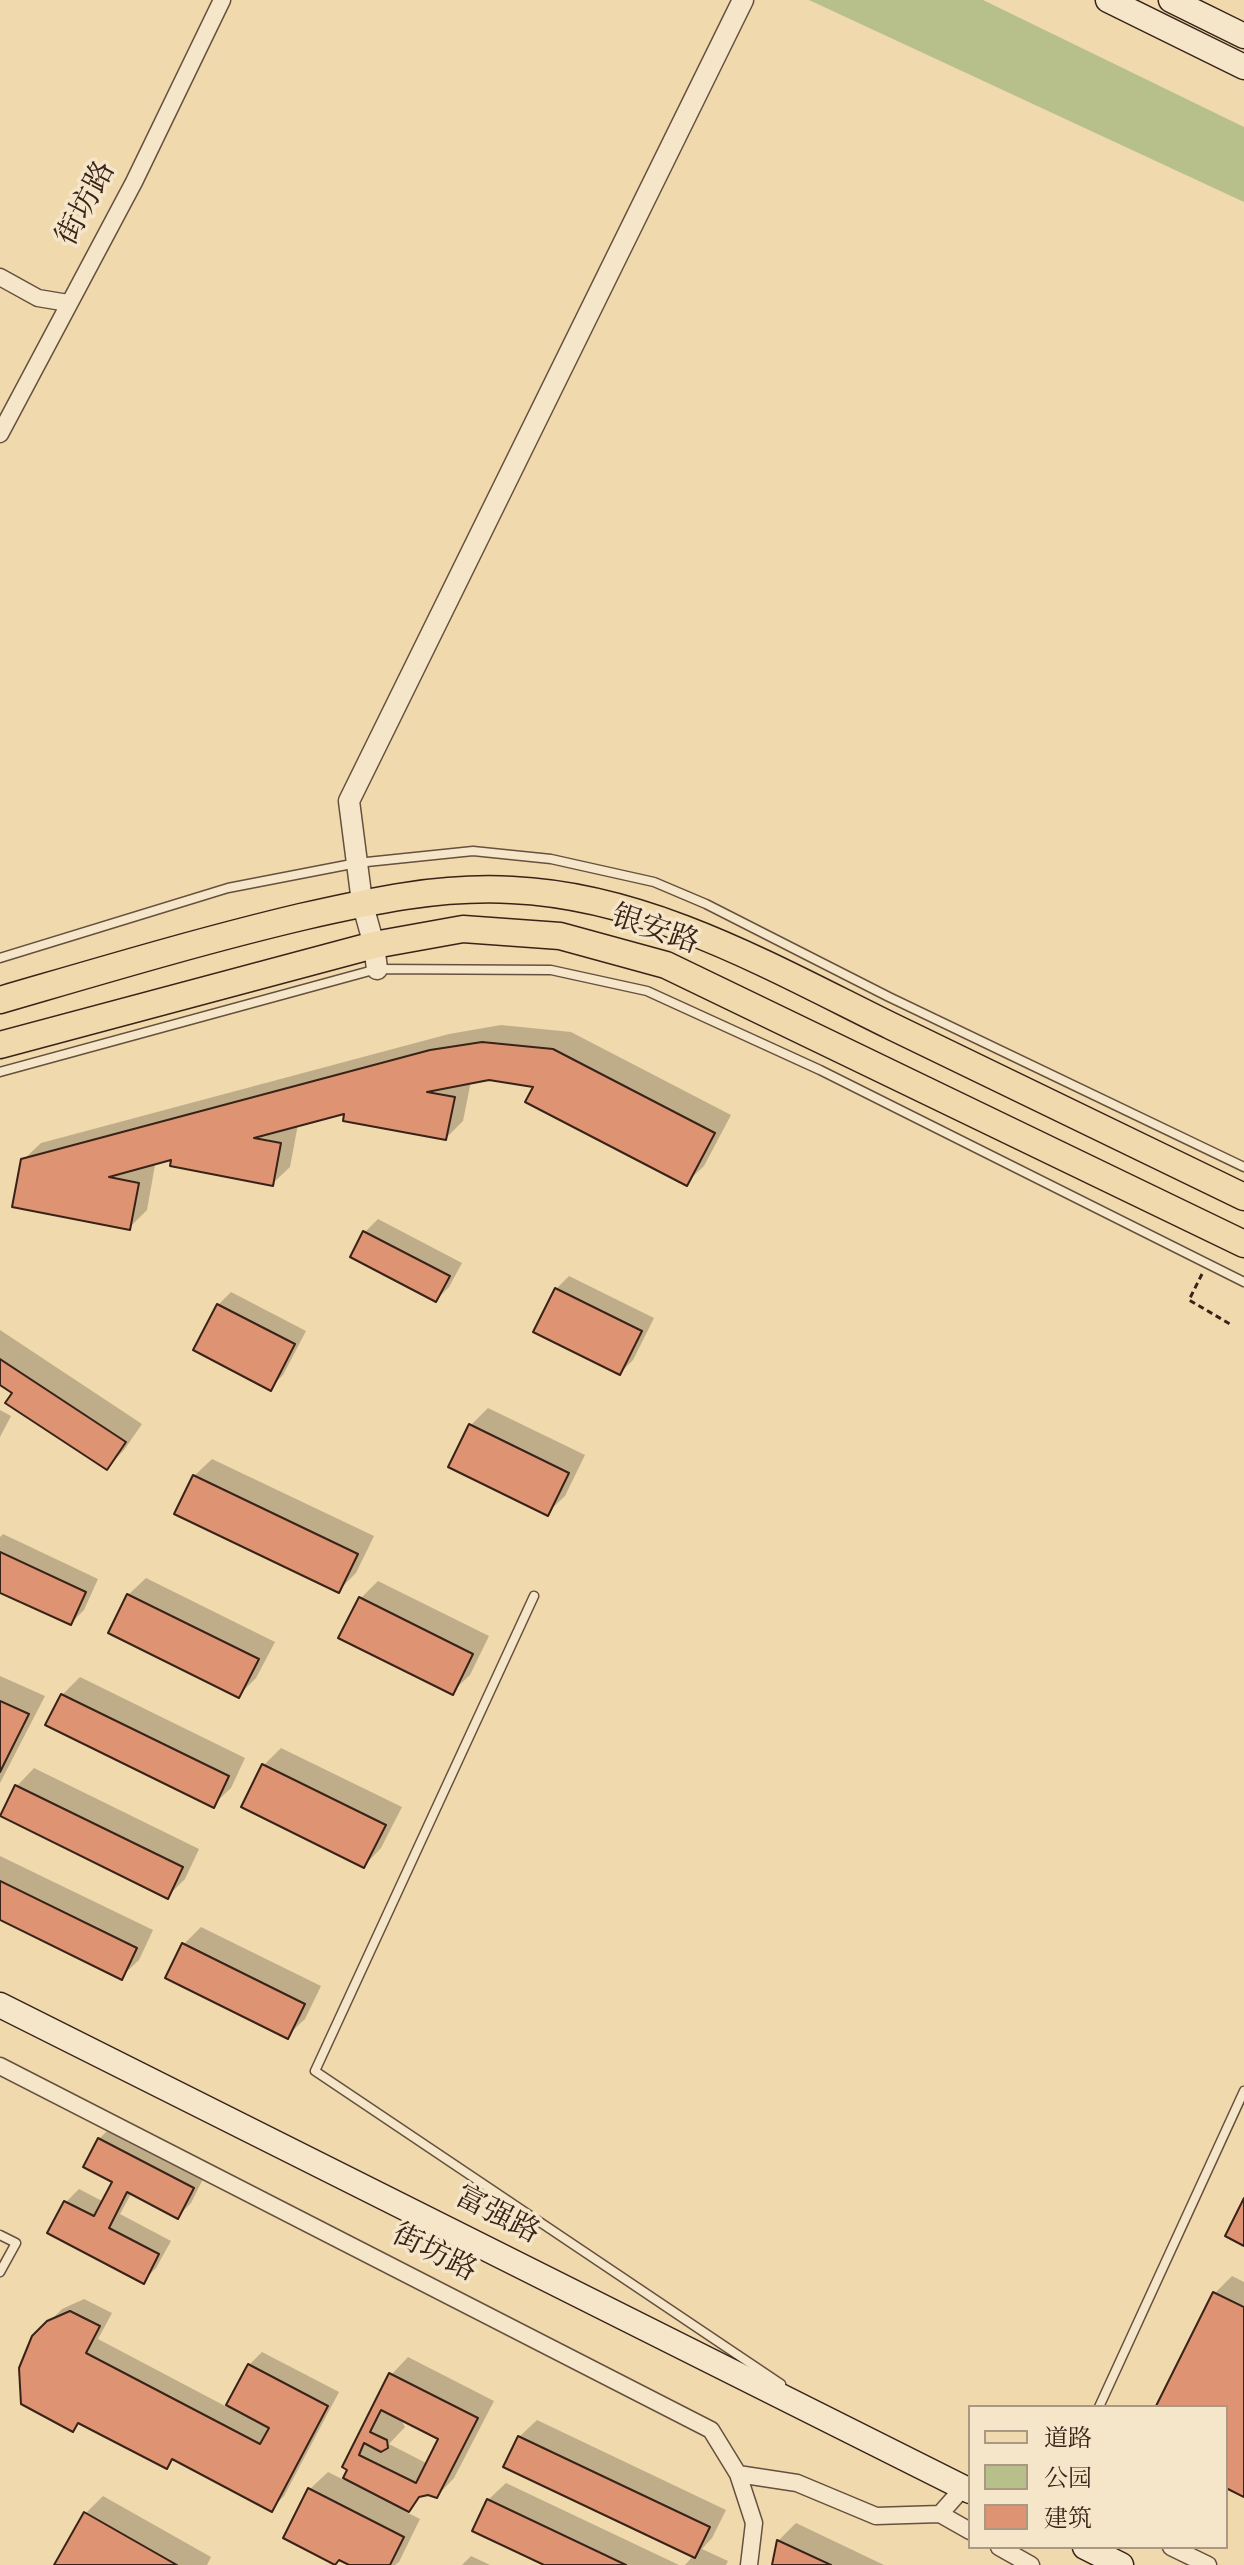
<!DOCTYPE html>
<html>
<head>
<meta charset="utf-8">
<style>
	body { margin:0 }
	#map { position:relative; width:1244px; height:2565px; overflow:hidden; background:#efd9ad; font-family:"Sorts Mill Goudy","Noto Serif SC",serif }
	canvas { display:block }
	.legend { position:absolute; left:968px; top:2405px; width:260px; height:144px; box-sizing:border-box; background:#f5e6ca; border:2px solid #aa9883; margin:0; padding:10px 14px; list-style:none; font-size:24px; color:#392319 }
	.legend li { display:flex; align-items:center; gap:16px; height:40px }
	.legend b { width:40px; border:2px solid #aa9883 }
</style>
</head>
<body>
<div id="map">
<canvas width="1244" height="2565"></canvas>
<ul class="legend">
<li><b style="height:10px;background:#efd9ad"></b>道路</li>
<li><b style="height:22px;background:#b7c08b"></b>公园</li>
<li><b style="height:22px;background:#de9472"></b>建筑</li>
</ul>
</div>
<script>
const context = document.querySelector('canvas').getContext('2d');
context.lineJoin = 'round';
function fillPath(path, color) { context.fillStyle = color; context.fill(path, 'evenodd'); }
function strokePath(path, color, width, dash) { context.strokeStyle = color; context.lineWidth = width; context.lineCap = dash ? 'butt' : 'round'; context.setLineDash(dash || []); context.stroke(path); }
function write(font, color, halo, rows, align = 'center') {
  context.font = font + ' "Sorts Mill Goudy","Noto Serif SC",serif'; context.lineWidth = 7; context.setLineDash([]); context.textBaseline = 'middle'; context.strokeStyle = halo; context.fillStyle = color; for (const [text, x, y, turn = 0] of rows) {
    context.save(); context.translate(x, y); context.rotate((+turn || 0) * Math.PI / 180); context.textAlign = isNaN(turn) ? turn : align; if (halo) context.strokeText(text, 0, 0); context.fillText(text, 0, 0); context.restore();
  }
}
const green = new Path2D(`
	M809,0H983L1244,127V202Z`);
const shadow = new Path2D(`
	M501,1025L571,1032L731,1115L704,1166L686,1183L536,1085L489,1078L471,1081L463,1121L446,1138L347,1111L298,1124L290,1167L272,1184L173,1157L149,1164L155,1165L147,1210L129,1228L23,1160L41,1143L449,1034Z
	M378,1219L462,1263L449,1287L436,1300L365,1232Z
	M569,1276L654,1318L633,1360L620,1373L556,1289Z
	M231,1292L306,1331L283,1375L270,1388L218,1305Z
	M0,1330L142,1424L124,1450L107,1468L0,1383Z
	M488,1408L585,1455L565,1496L547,1513L471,1425Z
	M0,1410L11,1416L0,1437Z
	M212,1459L374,1536L356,1573L338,1591L194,1476Z
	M3,1534L98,1579L84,1610L71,1623L0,1591V1537Z
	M146,1578L275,1642L256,1678L239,1695L128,1595Z
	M378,1581L489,1636L470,1675L452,1692L361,1598Z
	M0,1676L45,1696L0,1783Z
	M80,1677L245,1758L231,1788L213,1805L62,1695Z
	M281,1748L402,1807L381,1848L364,1866L264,1765Z
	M34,1768L199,1849L185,1879L168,1896L17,1786Z
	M0,1856L153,1930L139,1960L121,1977L0,1918Z
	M201,1927L321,1986L305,2019L287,2036L184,1944Z
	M112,2126L205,2175L191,2203L178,2216L132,2192L120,2214L171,2241L156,2268L143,2281L66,2202L79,2189L104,2202L114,2181L99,2139Z
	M1232,2276L1244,2282V2494L1226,2485V2407L1159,2405L1215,2293Z
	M84,2299L112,2313L98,2339L227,2407L249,2365L262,2352L339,2392L284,2496L271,2509L175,2458L166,2467L80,2422L73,2429L34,2337L62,2309Z
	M408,2357L494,2401L454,2478L437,2496L423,2494L406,2512L420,2519L399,2562L395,2565H353L310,2489L328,2472L344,2480L391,2375ZM399,2416L441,2438L428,2464L389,2444L405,2427Z
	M537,2420L726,2510L712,2538L702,2549L728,2561L726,2565H685L694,2555L519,2437Z
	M506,2483L679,2565H549L488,2500Z
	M103,2496L211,2557L207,2565H56L85,2514Z
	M796,2523L884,2565H774L779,2540Z
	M471,2556L490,2565H462Z`);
const building = new Path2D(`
	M482,1042L553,1049L715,1133L687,1186L525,1102L533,1087L489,1080L427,1092L455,1097L446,1140L343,1121L344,1114L254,1138L281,1143L273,1186L170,1166L171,1160L109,1177L139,1183L130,1230L12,1207L21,1159L430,1050Z
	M363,1231L450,1276L436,1302L350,1257Z
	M555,1288L642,1331L620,1375L533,1332Z
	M217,1304L295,1344L271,1391L193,1350Z
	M0,1359L126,1442L107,1470L5,1403L12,1393L0,1385Z
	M469,1424L569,1473L548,1516L448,1467Z
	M193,1475L358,1554L339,1593L174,1514Z
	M0,1552L86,1592L71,1625L0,1593Z
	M127,1594L259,1659L239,1698L108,1633Z
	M359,1597L473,1654L453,1695L338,1638Z
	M61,1694L229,1776L214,1808L45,1725Z
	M0,1701L29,1714L0,1772Z
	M262,1764L386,1825L364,1868L241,1807Z
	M15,1785L183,1867L168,1899L0,1816Z
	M0,1881L137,1948L122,1980L0,1920Z
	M182,1943L305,2004L288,2039L165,1978Z
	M98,2138L194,2188L178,2219L127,2192L109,2228L159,2254L144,2284L47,2233L64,2201L94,2216L112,2182L83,2167Z
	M1244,2198V2246L1225,2236Z
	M1213,2292L1244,2307V2497L1226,2488V2407L1156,2406Z
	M70,2311L100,2326L86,2353L260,2444L269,2428L226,2405L248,2364L328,2406L272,2512L172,2459L167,2469L78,2423L73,2432L21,2404L19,2368L32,2336L47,2321Z
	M389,2373L478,2418L437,2498L428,2495L419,2497L409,2512L343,2478L347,2470L342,2467ZM381,2410L438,2439L416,2483L359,2455L364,2443L381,2452L388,2448L387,2440L370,2432Z
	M518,2436L710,2527L695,2558L503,2467Z
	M308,2488L404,2537L390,2565H349L339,2560L335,2565L283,2538Z
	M487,2499L626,2565H544L472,2531Z
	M84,2512L177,2565H54Z
	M777,2540L831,2565H772Z`);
const path = new Path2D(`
	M1202,1274L1189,1300L1230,1324`);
const service = new Path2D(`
	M0,958L228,888L357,863L473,851L551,859L654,882L706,904L889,997L1244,1167
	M0,1072L377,969L551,970L647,991L820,1070L1244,1282
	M534,1596L315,2071L781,2384
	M0,2235L16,2243L0,2272
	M1099,2407L1244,2091`);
const minor = new Path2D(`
	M0,277L38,298L68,303
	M0,434L134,182L222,0
	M0,2066L711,2430L738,2474L754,2523L749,2565
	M738,2474L797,2483L876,2516L940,2514L963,2488H970
	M940,2514L970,2531
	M999,2547L1031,2565
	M1171,2547L1208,2565`);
const tertiary = new Path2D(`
	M377,969L374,945L362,902L349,801L743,0`);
const secondary = new Path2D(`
	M1108,0L1244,67
	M1171,0L1244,36
	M0,2005L970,2491
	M1085,2547L1121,2565`);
const primary = new Path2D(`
	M0,1000C100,971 200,941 301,917C371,901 440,886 512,890C648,896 771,967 891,1026C1009,1083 1126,1140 1244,1197
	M0,1045L374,945L463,929L560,936L666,965L1244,1244`);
const streetNames = [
	["街坊路",89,205,-62],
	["银安路",654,933,19],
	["富强路",496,2218,27],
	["街坊路",433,2256,27]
];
fillPath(green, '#b7c08b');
fillPath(shadow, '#0003');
fillPath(building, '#de9472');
strokePath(building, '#392319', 2);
strokePath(service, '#66503e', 11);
strokePath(minor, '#66503e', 19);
strokePath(tertiary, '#66503e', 23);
strokePath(secondary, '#392319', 27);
strokePath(primary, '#392319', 29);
strokePath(path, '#392319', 3, [6, 4]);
strokePath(service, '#f5e6ca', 8);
strokePath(minor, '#f5e6ca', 16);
strokePath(tertiary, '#f5e6ca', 20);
strokePath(secondary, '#f5e6ca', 24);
strokePath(primary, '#efd9ad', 26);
write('30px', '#392319', '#f5e6ca', streetNames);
</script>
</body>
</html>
